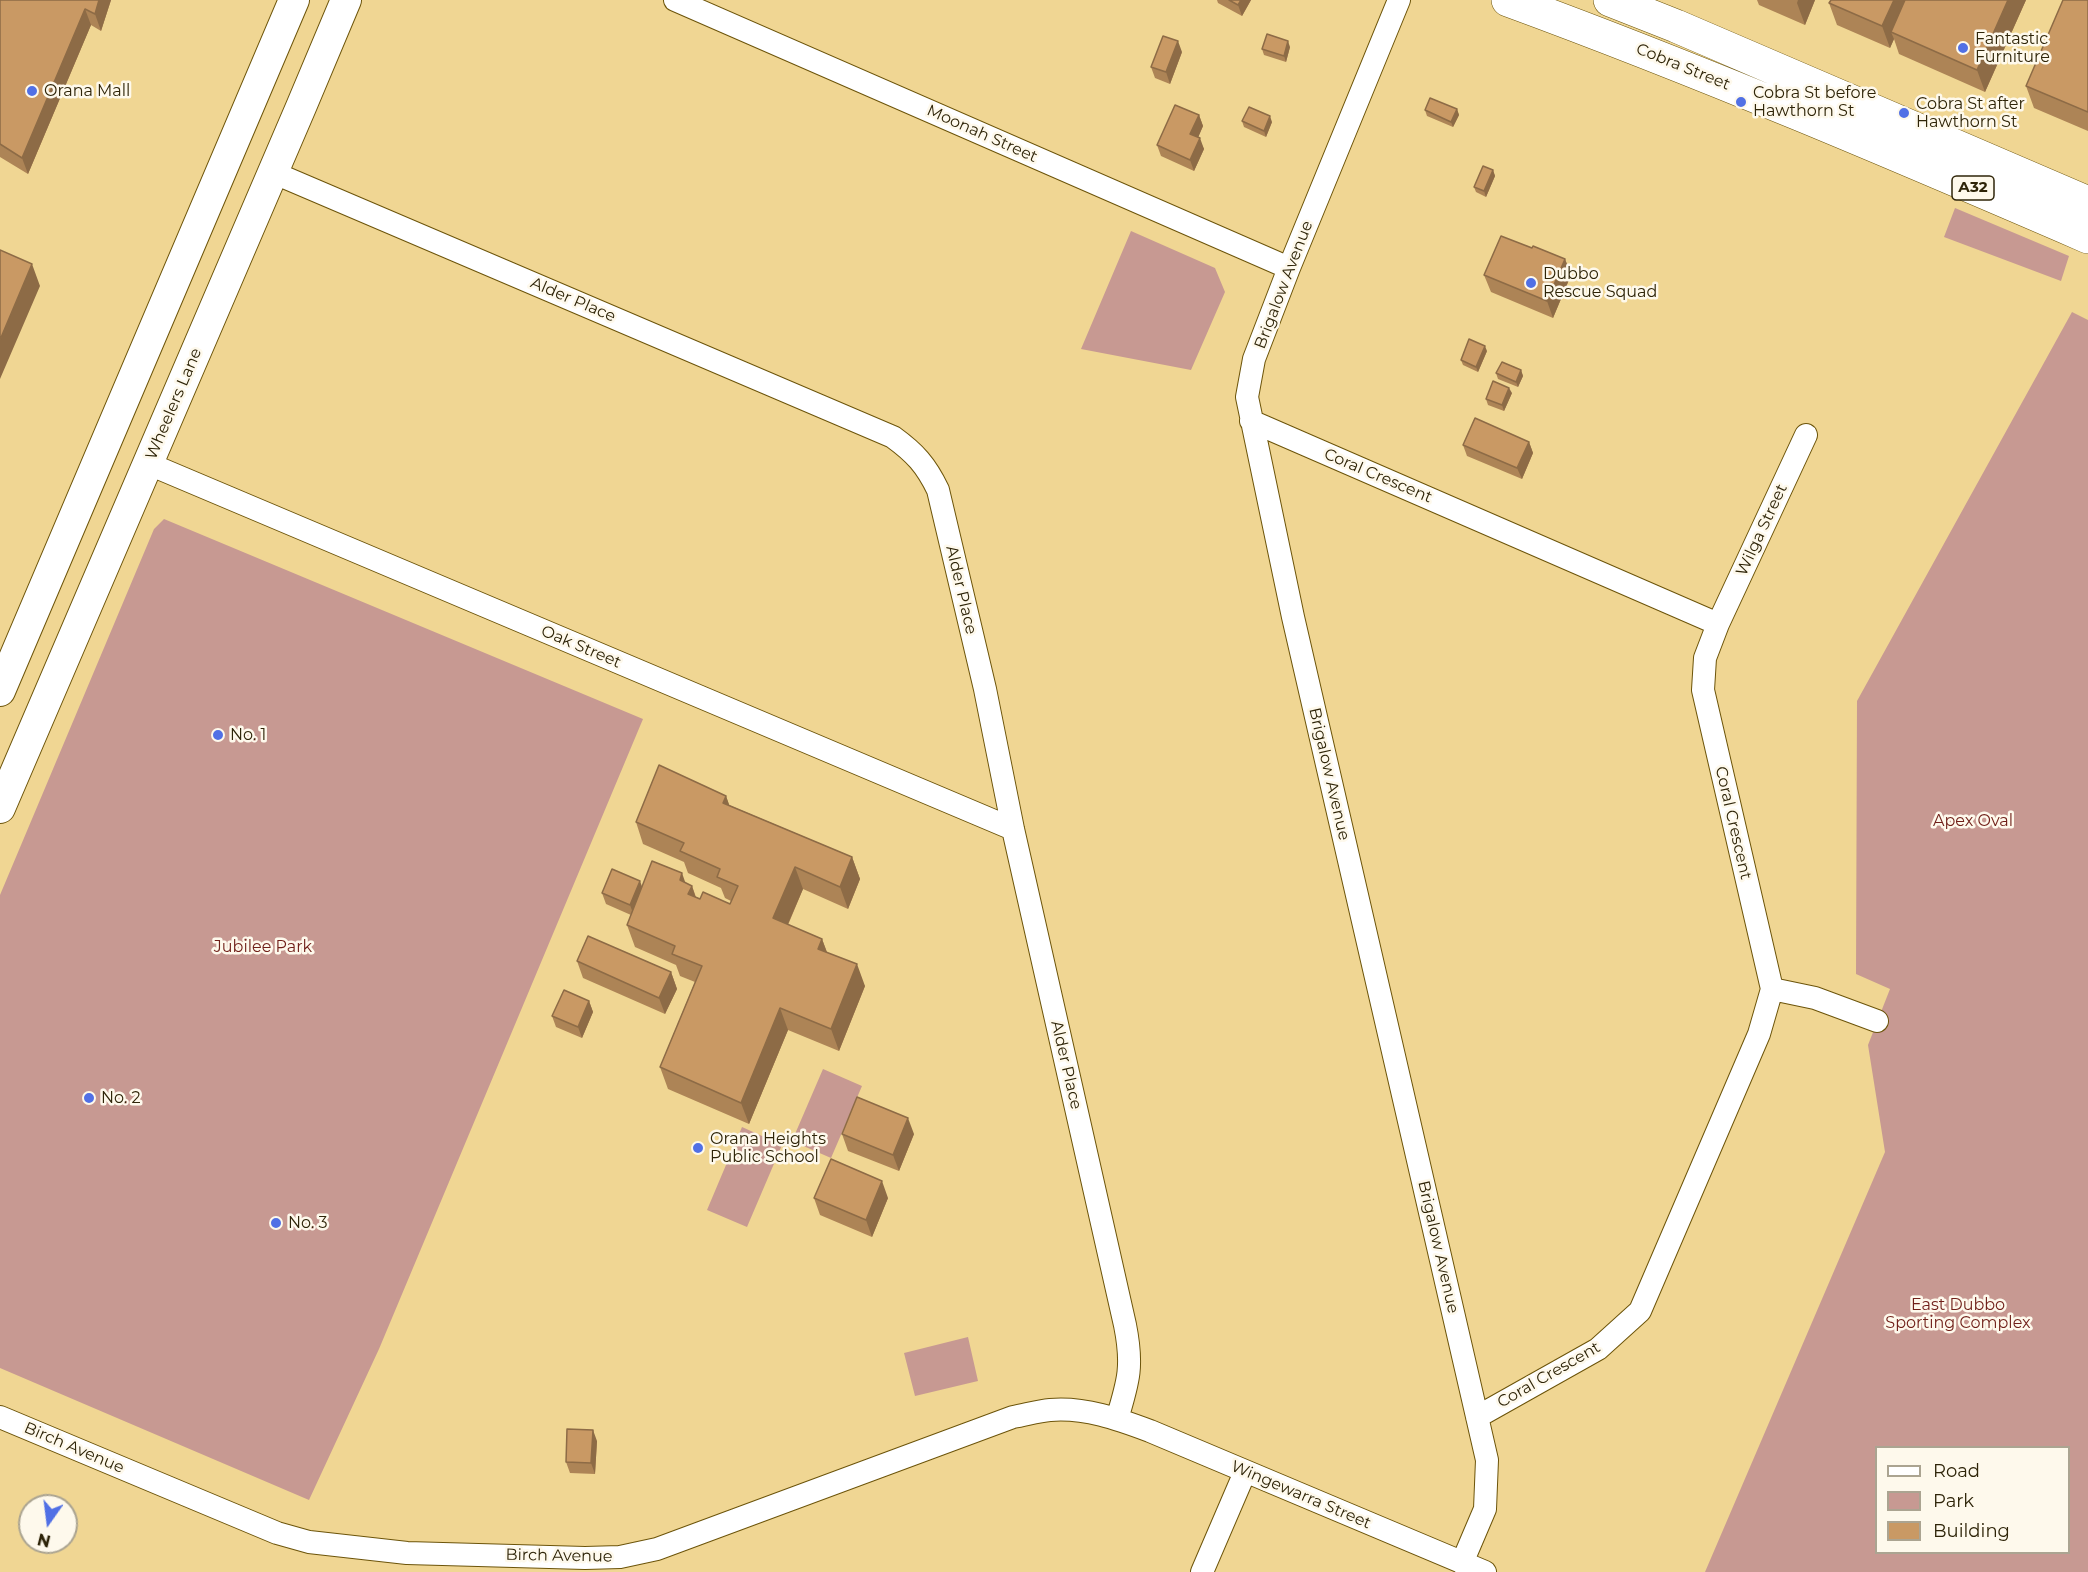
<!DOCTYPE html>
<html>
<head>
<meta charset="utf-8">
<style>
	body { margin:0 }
	#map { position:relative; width:2088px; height:1572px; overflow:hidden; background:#f0d693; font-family:Montserrat,sans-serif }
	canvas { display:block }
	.legend { position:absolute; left:1875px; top:1446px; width:195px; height:108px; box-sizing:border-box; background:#fef9ec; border:2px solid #aba491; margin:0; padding:8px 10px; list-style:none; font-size:18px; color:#2e2408 }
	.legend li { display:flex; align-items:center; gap:12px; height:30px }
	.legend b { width:30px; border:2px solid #aba491 }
	.north { position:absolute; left:18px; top:1494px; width:60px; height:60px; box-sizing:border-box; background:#fef9ec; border:2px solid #aba491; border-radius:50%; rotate:194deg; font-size:16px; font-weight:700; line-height:24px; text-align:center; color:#2e2408 }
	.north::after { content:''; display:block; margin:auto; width:21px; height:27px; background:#5170e5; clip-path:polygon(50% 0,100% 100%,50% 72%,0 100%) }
</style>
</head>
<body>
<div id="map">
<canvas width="2088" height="1572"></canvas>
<ul class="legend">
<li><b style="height:8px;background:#fff"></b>Road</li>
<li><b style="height:16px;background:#c79992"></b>Park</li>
<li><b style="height:16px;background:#c99964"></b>Building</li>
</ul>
<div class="north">N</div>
</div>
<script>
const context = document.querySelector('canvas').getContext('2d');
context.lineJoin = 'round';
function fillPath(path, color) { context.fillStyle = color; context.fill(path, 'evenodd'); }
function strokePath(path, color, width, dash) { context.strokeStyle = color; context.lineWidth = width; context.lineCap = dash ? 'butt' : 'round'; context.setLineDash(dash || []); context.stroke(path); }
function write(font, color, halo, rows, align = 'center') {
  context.font = font + ' Montserrat,sans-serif'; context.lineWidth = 5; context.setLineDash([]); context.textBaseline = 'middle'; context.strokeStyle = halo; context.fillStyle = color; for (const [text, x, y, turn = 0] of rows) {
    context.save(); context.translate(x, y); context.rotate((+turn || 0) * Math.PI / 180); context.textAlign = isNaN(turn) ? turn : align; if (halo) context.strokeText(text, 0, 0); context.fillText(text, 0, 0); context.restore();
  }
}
const green = new Path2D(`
	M1955,208L2069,256L2061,281L1944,237Z
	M1131,231L1215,268L1225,292L1191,370L1081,349Z
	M2072,312L2088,320V1572H1705L1885,1152L1868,1045L1890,989L1856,974L1857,701ZM1876,1448H2068V1552H1876Z
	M164,519L643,719L379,1349L309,1500L0,1368V895L154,529Z
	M823,1069L862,1086L831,1158L792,1141Z
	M742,1127L782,1145L747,1227L707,1210Z
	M968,1337L978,1381L915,1396L904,1353Z`);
const minor = new Path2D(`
	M675,0L1289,268
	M1399,0L1289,268L1254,359L1247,397L1293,617L1487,1460L1485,1509L1462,1563
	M272,172L893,437C915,453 926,465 938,490L985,689L1013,829L1125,1325C1133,1365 1129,1380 1117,1419
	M1251,421L1718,624L1705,658L1703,690L1772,989L1759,1034L1640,1311L1598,1349L1477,1417
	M149,464L1013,829
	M1718,624L1806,435
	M1772,989L1815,998L1877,1021
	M0,1417L277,1533L309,1542L407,1553L585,1558L620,1557L657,1549L1013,1417C1025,1415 1038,1411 1050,1410C1085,1407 1118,1419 1150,1431L1485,1572
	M1202,1572L1245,1472`);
const major = new Path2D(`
	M0,691L294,0
	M0,808L301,107L346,0`);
const highway = new Path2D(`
	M1508,0C1704,72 1896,154 2088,237
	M1610,0L1676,26L2088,203`);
const wall = new Path2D(`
	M0,0H111L101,31L91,25L28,174L0,157Z
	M1217,0H1251L1242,16L1218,3Z
	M1757,0H1815L1805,25L1759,5Z
	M1831,0H2026L1985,92L1899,54L1894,39L1890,48L1837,25L1829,3Z
	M2088,0V131L2034,108L2026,86Z
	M1290,47L1286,62L1264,55L1262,49Z
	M1182,52L1170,84L1155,78L1151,67Z
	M1457,109L1459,115L1453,127L1427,116L1425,110Z
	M1199,115L1203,126L1198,137L1204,149L1194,171L1161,156L1157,145Z
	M1242,121L1272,122L1266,137L1244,127Z
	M1493,170L1495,176L1486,197L1476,192L1474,187Z
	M1565,259L1571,275L1553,318L1491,292L1484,275Z
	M1487,351L1478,372L1463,365L1461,360Z
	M1521,370L1523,376L1518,387L1498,379L1496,373Z
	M1512,393L1504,411L1488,405L1486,399Z
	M1529,442L1533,453L1522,479L1467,456L1463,445Z
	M726,796L729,805L852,857L860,879L848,909L803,889L788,925L822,939L827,952L865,986L839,1051L788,1030L749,1124L668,1089L660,1067L695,982L680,976L676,965L635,947L627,925L631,915L606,904L602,893L642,887L685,883L692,886L696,897L700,899L730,904L731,901L725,898L721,888L688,873L684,862L643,844L636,822Z
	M577,961L671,972L677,989L665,1014L583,978Z
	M589,1001L593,1012L582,1038L556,1027L552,1016Z
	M842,1134H914L899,1171L848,1151Z
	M814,1198H888L872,1237L820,1215Z
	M597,1441L595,1474L570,1473L566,1462Z`);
const shadedWall = new Path2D(`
	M99,0H111L101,31L95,14Z
	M1241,0H1251L1242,16L1238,5Z
	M1798,0H1815L1805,25L1797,3Z
	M1894,0H1912L1891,32L1894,39L1890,48L1882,26Z
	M2008,0H2026L1985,92L1977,70Z
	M85,9L91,25L28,174L22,158Z
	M1178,41L1182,52L1170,84L1166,72Z
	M1288,41L1290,47L1286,62L1284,56Z
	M1457,109L1459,115L1453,127L1451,122Z
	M1199,115L1203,126L1195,145L1190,134Z
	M1270,116L1272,122L1266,137L1264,131Z
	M1200,138L1204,149L1194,171L1190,160Z
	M1493,170L1495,176L1486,197L1484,191Z
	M1565,259L1571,275L1553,318L1547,301Z
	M32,264L40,286L0,379V340Z
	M1485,346L1487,351L1478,372L1476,367Z
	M1521,370L1523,376L1518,387L1516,382Z
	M1509,388L1512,393L1504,411L1502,405Z
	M1529,442L1533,453L1522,479L1517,468Z
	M726,796L734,818L723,803Z
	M852,857L860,879L848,909L840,887Z
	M795,867L803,889L781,940L773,918Z
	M682,873L689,893L692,886L699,908L696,916L680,880Z
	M640,881L644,892L634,916L630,905Z
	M822,939L830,961L818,949Z
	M857,964L865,986L839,1051L831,1029Z
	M671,972L677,989L665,1014L659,998Z
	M589,1001L593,1012L582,1038L578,1027Z
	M780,1008L788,1030L749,1124L741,1103Z
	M908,1118L914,1134L899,1171L893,1155Z
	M882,1181L888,1198L872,1237L866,1220Z
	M593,1430L597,1441L595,1474L591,1463Z`);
const building = new Path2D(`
	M0,0H99L95,14L85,9L22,158L0,144Z
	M1229,0H1241L1238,5Z
	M1831,0H1894L1882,26L1829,3Z
	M1905,0H2008L1977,70L1891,32Z
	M2063,0H2088V112L2026,86Z
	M1267,34L1288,41L1284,56L1262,49Z
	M1163,36L1178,41L1166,72L1151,67Z
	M1430,98L1457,109L1451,122L1425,110Z
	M1175,105L1199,115L1190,134L1200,138L1190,160L1157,145Z
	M1249,107L1270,116L1264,131L1242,121Z
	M1483,166L1493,170L1484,191L1474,187Z
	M1501,236L1532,248L1533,246L1565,259L1547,301L1484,275Z
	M0,250L32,264L0,340Z
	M1469,339L1485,346L1476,367L1461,360Z
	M1502,362L1521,370L1516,382L1496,373Z
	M1493,381L1509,388L1502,405L1486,399Z
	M1475,418L1529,442L1517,468L1463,445Z
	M659,765L726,796L723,803L852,857L840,887L795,867L773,918L822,939L818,949L857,964L831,1029L780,1008L741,1103L660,1067L702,966L672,954L675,946L627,925L652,861L682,873L680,880L692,886L688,894L700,899L703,892L730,904L738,886L717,877L720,869L680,851L684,843L636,822Z
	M612,869L640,881L630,905L602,893Z
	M588,936L671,972L659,998L577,961Z
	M564,990L589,1001L578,1027L552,1016Z
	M857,1097L908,1118L893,1155L842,1134Z
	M831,1159L882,1181L866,1220L814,1198Z
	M567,1429L593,1430L591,1463L566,1462Z`);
const markers = [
	[1963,48,6,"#5170e5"],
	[32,91,6,"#5170e5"],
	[1741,102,6,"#5170e5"],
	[1904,113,6,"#5170e5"],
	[1531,283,6,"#5170e5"],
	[218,735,6,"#5170e5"],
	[89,1098,6,"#5170e5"],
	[698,1148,6,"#5170e5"],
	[276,1223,6,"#5170e5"]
];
const shields = [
	[1973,188,42]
];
const shieldNames = [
	["A32",1973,188]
];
const poiNames = [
	["Fantastic",1975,39],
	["Furniture",1975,57],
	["Orana Mall",44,91],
	["Cobra St before",1753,93],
	["Hawthorn St",1753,111],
	["Cobra St after",1916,104],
	["Hawthorn St",1916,122],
	["Dubbo",1543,274],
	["Rescue Squad",1543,292],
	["No. 1",230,735],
	["No. 2",101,1098],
	["Orana Heights",710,1139],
	["Public School",710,1157],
	["No. 3",288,1223]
];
const streetNames = [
	["Cobra Street",1683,67,22],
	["Moonah Street",982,134,24],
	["Brigalow Avenue",1284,285,-69],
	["Alder Place",573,300,23],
	["Wheelers Lane",174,404,-67],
	["Coral Crescent",1378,476,23],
	["Wilga Street",1762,530,-65],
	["Alder Place",961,590,77],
	["Oak Street",581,647,23],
	["Brigalow Avenue",1329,774,77],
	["Coral Crescent",1733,823,77],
	["Alder Place",1066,1065,77],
	["Brigalow Avenue",1438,1247,77],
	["Coral Crescent",1549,1375,-30],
	["Birch Avenue",74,1448,23],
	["Wingewarra Street",1301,1495,23],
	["Birch Avenue",559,1556,1]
];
const parkNames = [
	["Apex Oval",1973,821],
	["Jubilee Park",263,947],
	["East Dubbo",1958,1305],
	["Sporting Complex",1958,1323]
];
fillPath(green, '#c79992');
strokePath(minor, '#6c540a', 24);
strokePath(major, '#6c540a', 32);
strokePath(highway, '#6c540a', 34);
strokePath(minor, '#fff', 22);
strokePath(major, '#fff', 30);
strokePath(highway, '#fff', 33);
fillPath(wall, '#ad8456');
fillPath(shadedWall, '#8d6b46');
fillPath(building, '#c99964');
strokePath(building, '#8d6b46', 1.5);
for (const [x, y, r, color] of markers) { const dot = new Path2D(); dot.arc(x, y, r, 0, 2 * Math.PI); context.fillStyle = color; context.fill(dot); strokePath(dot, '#fef9ec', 2); }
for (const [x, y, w] of shields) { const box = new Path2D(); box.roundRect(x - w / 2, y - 12, w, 24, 4.5); context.fillStyle = '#fef9ec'; context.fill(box); strokePath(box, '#2e2408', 1.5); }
write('bold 15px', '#2e2408', null, shieldNames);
write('16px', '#2e2408', '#fef9ec', poiNames, 'left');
write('16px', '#2e2408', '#fef9ec', streetNames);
write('16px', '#6f1e17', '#fef9ec', parkNames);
</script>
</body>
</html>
